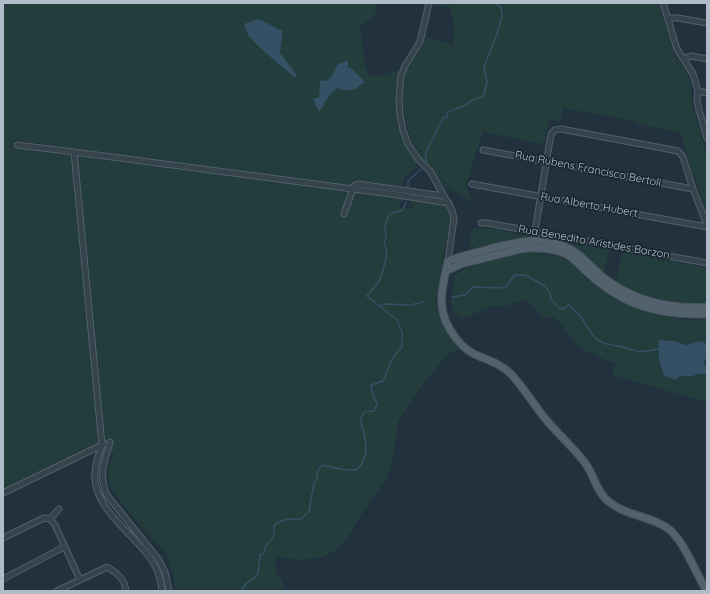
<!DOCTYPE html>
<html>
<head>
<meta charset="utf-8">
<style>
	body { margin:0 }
	#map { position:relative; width:710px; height:594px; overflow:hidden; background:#21313d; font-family:Quicksand,sans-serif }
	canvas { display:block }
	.frame { position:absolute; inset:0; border:4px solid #b0bdc8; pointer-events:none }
</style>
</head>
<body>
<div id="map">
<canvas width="710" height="594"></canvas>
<div class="frame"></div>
</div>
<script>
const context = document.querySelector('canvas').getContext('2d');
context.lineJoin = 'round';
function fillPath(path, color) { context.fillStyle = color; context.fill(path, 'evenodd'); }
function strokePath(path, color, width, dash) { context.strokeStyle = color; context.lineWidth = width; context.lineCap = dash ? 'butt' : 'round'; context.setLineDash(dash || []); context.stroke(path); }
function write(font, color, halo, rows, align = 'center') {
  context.font = font + ' Quicksand,sans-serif'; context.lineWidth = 3.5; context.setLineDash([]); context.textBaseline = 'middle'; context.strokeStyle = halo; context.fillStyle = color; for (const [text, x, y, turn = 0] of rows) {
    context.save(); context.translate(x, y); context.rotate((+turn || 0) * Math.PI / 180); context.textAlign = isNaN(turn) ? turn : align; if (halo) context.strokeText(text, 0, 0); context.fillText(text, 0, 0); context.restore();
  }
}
const green = new Path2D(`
	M3,3H378L375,14L360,27L365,61H362L370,76H384L401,69C390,107 397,134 418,166L404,177L402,186L355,181L350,185H344L13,140L12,148L405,198L398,207L413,209L410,199L446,205L450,210L451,216L436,299L438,315L442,324L448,335L460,349L448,354L420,388L398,422L393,460L387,478L363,512L347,539L334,551L323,557L300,560L275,557L276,571L284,585L282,591H175L173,572L165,553L122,504L109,484L108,466L115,455L96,444L3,490ZM281,44L280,53L295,78L259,47ZM348,61V67L365,82L337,88L331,93L319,112V97L327,81L332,76L337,65Z
	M434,3H658L675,56L686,71L690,81L692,103L707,157V212L692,171L681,133L638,124V122L563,108L560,122L549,120L544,144L483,132L466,185L473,205L464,196L445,187L422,157L411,139L405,120L402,99L406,72L422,48L426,37L453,45L454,26L450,7L434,6Z
	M474,226L476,229H483L488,228L609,250L604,274C598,268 592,260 585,254C570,241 544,234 524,238C508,240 492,246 477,250H472C466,243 472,233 474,226Z
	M529,252C541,254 554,254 565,259C575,264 581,275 590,281C597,287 605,293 612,297C640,313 675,322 707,319V346L704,341L696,342L687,345L674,341L660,340C656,353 659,363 664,375L675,380L680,376H693L697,374H705L707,376V402L612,375L615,364L578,347L562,325L553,317L541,318L535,307L525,299L503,307L493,306L461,319L453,312L451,303L454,277L463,269L503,257Z
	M622,252L707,268V302C675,305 645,297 616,283Z`);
const water = new Path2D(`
	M258,19L283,31L280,53L297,75L295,78L259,47L248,35L244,24Z
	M348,60V67L352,69L365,82C353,91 351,92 337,88L331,93L319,112L313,99L319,97L320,80L327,81L332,76L337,65Z
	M659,340L674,341L687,345L696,342L704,341C709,348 708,355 704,362L707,370V376L705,374H697L693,376H680L675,380L664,375C659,363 657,353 659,340Z`);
const stream = new Path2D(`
	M427,163L425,154L443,118L447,117V113C454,108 467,107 472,100L483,97L487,83L484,67L497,34L502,16L501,8L495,3
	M408,187V181L421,169
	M452,297L465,295L473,287L501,288L506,286L515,275H525L545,286L550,293L551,299L559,308L564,309L569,304C573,309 580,316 583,320C589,330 592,337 603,343C609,345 616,345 622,347C638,352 640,353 658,349
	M379,306L385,304L410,305L424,302
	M242,591C243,583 253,580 258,574L260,555L264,553C265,539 276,544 274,526C281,518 292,519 301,519L309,511L314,483L317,479C318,472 316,470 323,465C334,467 343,471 354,470C357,470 359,468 361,465C368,454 366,441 363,429C362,426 360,423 361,420C361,417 363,414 365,412L374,411L377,404L372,392L371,385L383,381C390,365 389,360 402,347V332L397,320L367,296L380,280L386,259L387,251L384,242L386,237L385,227L387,218L392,213L403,210L406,202`);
const minor = new Path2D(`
	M429,3L420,42L405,66L401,76L399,99L400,115L403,130L408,144L418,159L430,171L452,210L454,218L448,261
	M663,3L677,49L693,74L698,91L697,101L699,110L707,138
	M668,18H678L707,23
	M683,59L691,56L707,59
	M698,91L707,93
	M17,145L74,152
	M483,150L693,189
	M472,184L707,227
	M344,214L354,186L358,184L444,196
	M481,223H487L707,263
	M535,231L551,134L555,130L561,129L678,151L683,157L693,189L707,225
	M110,442C104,464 99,471 106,494L159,560L165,572L169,591
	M3,493L104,444
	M50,519L55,525L80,580
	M3,538L44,518L50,519L59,509
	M3,579L64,547
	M57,591L107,567C117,573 125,579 126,591
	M162,591C161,580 158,569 151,559C133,533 91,507 95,472C95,463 99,453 102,445L74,152L391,194L449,203`);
const major = new Path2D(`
	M446,271L461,264L521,249C535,247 553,248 566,254C574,258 580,266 587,272C596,280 606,288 616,294C643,311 676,315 707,314
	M707,591C695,573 684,539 666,527C647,515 620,515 604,497C595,487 593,473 585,463C574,448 560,436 548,422C535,407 525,389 511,374C500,363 487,360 474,354C464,349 455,338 449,328C436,305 443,285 448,261C461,256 475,253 489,249C514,243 541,235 566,247C582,254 591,268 604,278C634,301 670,309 707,307`);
const streetNames = [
	["Rua Rubens Francisco Bertoli",588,169,11],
	["Rua Alberto Hubert",589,205,10],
	["Rua Benedito Aristides Barzon",594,242,10]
];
fillPath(green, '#233d3c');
fillPath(water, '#335065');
strokePath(stream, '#335065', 1.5);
strokePath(minor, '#53606a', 7);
strokePath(major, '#3e4c55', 9);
strokePath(minor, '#35434d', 5);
strokePath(major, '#52626d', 7);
write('11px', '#b0bdc8', '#1a2731', streetNames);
</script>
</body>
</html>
